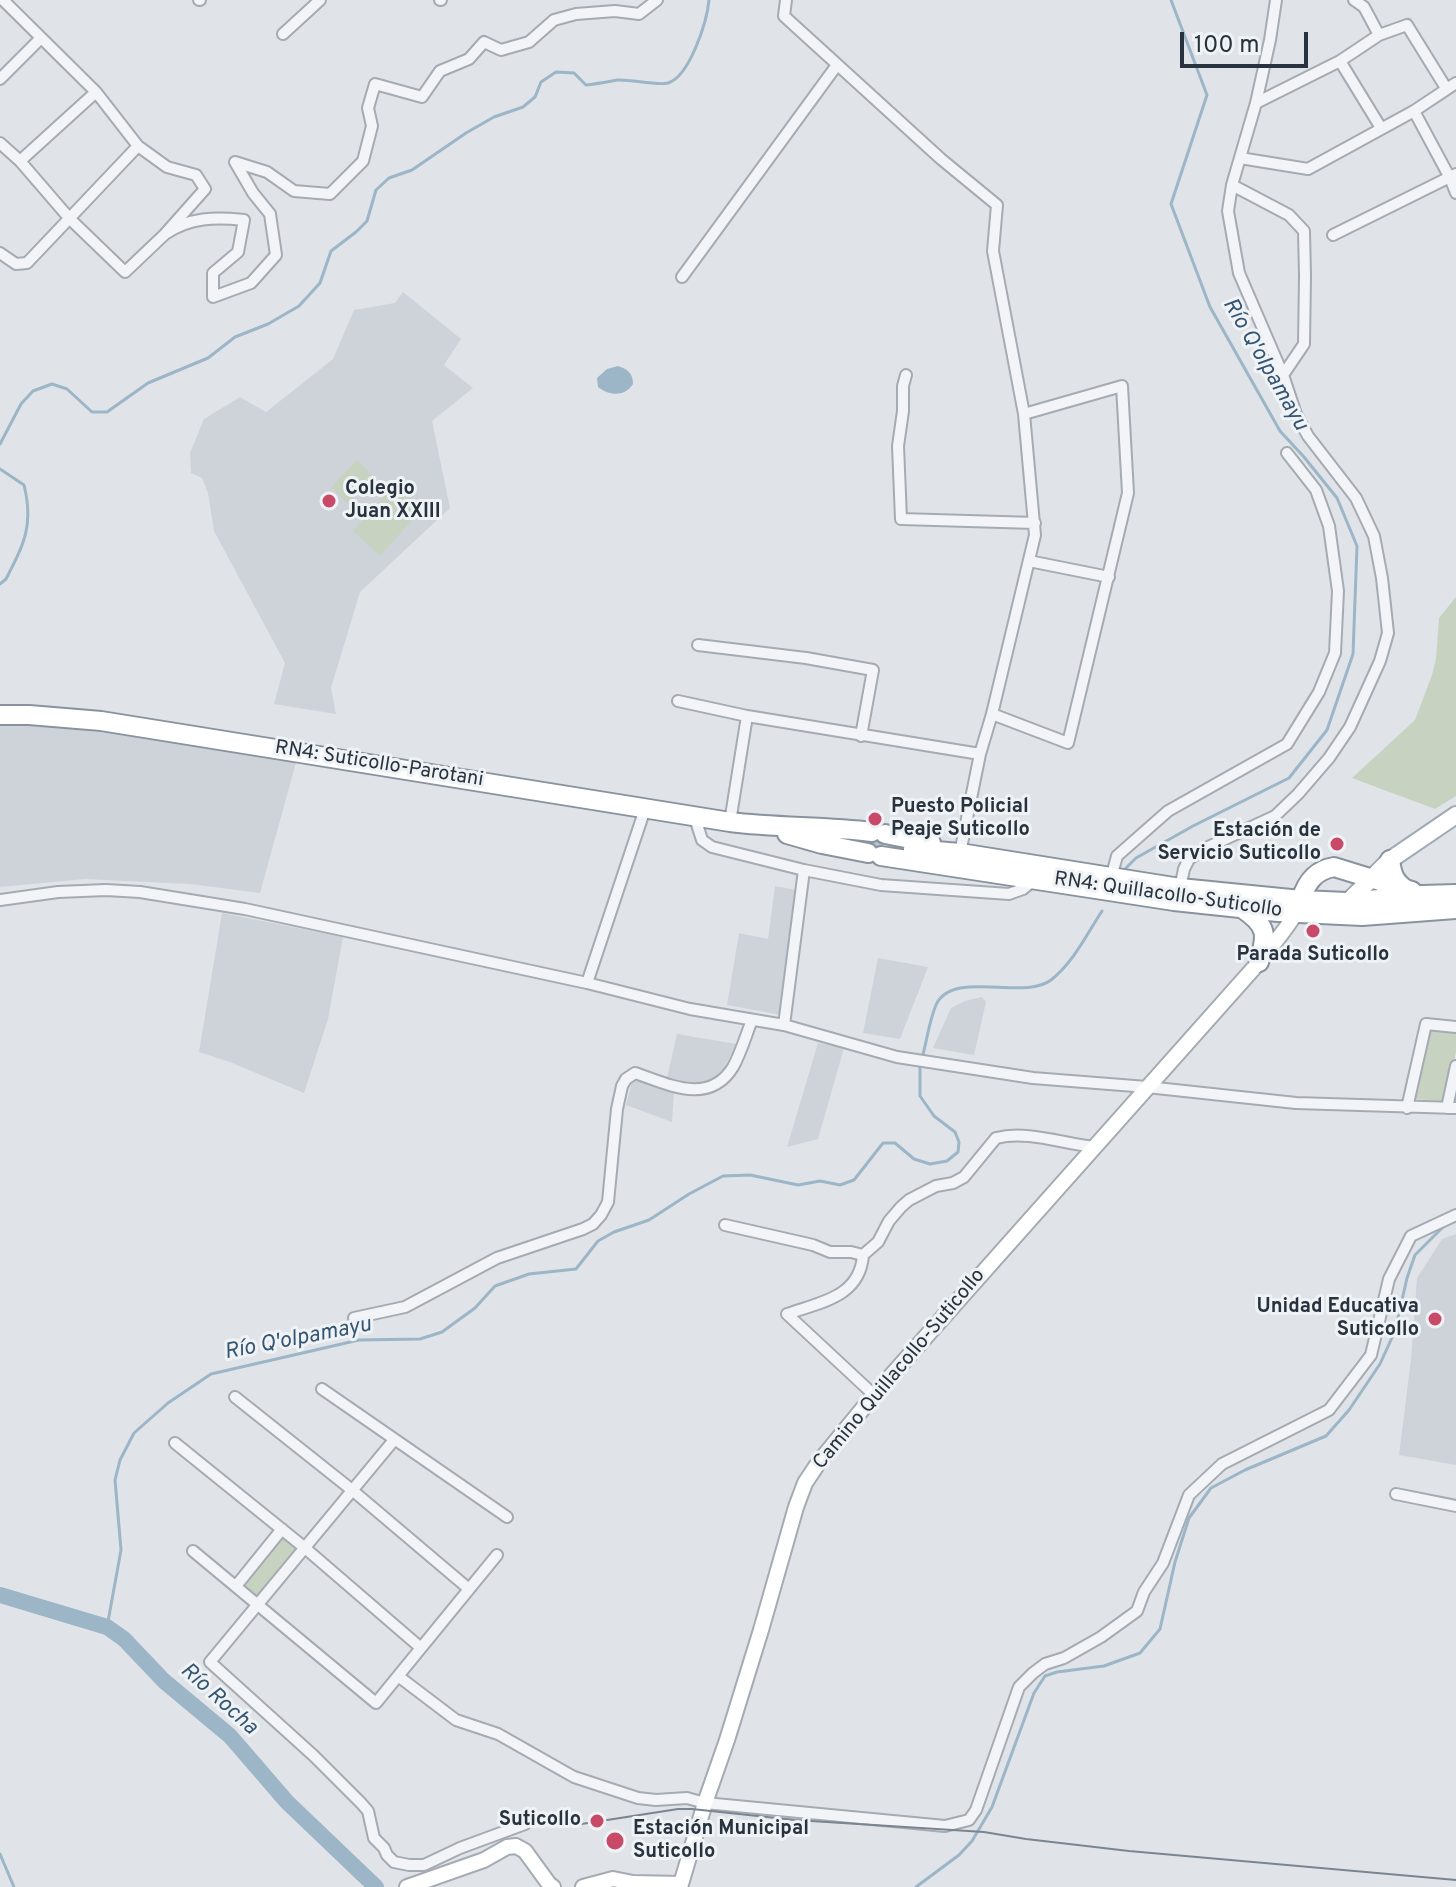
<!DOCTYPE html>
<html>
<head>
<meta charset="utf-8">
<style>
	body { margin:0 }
	#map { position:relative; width:1456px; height:1887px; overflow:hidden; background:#e0e4e8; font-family:Overpass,sans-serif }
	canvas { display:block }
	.scale { position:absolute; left:1180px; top:32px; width:128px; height:36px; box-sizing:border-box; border:4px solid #29333f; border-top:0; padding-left:10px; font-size:24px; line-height:28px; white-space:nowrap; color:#29333f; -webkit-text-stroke:6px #eff3f6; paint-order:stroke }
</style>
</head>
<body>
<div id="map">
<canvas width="1456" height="1887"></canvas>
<div class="scale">100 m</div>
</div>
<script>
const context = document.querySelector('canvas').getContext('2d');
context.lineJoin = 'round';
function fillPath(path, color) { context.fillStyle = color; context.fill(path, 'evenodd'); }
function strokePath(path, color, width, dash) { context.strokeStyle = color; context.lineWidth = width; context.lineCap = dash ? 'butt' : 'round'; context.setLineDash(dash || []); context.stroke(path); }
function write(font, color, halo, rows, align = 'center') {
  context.font = font + ' Overpass,sans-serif'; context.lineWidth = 6; context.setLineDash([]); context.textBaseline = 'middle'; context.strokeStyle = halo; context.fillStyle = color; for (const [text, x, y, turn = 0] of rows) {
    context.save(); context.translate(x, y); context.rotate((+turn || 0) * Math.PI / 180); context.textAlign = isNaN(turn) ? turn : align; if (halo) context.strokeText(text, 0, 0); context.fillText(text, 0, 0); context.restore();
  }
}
const built = new Path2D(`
	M403,292L461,339L444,365L473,388L432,421L450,508L360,592L331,688L336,714L274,704L285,663L214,531L208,493L202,478L191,473L190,453L204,419L240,397L266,412L333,359L354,310L395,303Z
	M0,723L141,736L297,759L260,893L190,884L85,879L0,887Z
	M775,886L796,890L781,1015L727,1005L739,933L768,939Z
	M222,913L343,937L328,1019L304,1093L230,1062L199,1052Z
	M878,958L928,967L900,1039L863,1033Z
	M982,997L986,1002L974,1055L933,1048L951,1008L965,1001Z
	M677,1034L737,1044L723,1069L716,1076L706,1081L692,1083L667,1078Z
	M818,1043L844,1048L818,1139L787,1147Z
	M638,1079L674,1091L672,1122L626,1105L632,1081Z
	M1456,1234V1465L1399,1455L1411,1359L1417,1278L1442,1239Z`);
const green = new Path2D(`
	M357,460L373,476L347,503L331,487Z
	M395,484L422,509L380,556L353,531Z
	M1456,597V796L1435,809L1352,778L1415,720L1432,675L1436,659L1439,618Z
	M1432,1028L1456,1031V1052L1444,1101L1416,1099L1415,1093L1428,1031Z
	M284,1535L300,1548L257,1600L241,1587Z`);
const water = new Path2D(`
	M618,366C627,369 633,373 633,384C625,397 609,396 598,387L597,378L607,369Z`);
const stream = new Path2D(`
	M0,444L21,404L33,391L52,384L67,389L92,412H107L148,383L208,358L235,337L268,324L299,306L320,283L331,251L356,232L367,221L376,190L389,178L412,170L466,133L494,117L523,107L535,97L541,82L556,72L574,73L586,85C596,84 606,82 617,80C631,79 656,86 668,83C690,76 707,21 709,0
	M0,469L24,485C34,525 24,544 6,579L0,584
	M1125,869L1136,858L1193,826L1289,778L1327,730L1353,654L1357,546L1337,498L1304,457L1280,431L1210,307L1171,204L1207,95L1171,0
	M922,1058C927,1041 929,1021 936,1005C952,969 1024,1001 1051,980C1073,963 1087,934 1102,911
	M107,1627L121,1550L115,1480L120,1460L134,1433L168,1403L211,1374L359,1340L420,1339L442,1332L475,1308L495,1286L529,1274L576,1269L598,1241L614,1232L649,1220L689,1194L723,1176L750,1175L798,1185L820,1181L840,1185L854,1180L883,1143H895L914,1159L930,1164L947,1161L958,1152L959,1142L955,1132L934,1116L920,1096V1065
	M0,1854L14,1887
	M916,1887L959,1855L972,1841L992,1807L1034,1693L1045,1676L1057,1672L1104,1666L1140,1653L1160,1629L1175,1562L1189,1518L1211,1488L1245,1470L1326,1436L1349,1410L1380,1364L1395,1331L1407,1278L1415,1255L1445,1225`);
const river = new Path2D(`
	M0,1595L107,1627L124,1639L164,1681L230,1736L287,1802L376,1887`);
const highwayTunnel = new Path2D(`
	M870,843L883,845`);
const street = new Path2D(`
	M199,0H200
	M440,0H441
	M786,0L784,16L941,159L997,205L993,251L1024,414L1035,535L992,714L980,754L960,853
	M1354,0L1364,7L1379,35
	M283,34L320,0
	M1340,61L1381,128
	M0,79L40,39
	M1256,103L1340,61L1379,35L1407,25L1446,88
	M1414,111L1450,178L1456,193
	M0,143L20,161L70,219L125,272L165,234L205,189L196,175L167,167L138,146L96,92L3,0
	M1240,158L1308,169L1414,111L1456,83
	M20,161L96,92
	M1232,185L1289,215L1304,231L1305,276L1304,344L1283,375
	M165,234C190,217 215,217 244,220L238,252L213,273V297L251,283L276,255L270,214L253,193L235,162L267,172L294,191L330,194L363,161L372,126L368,108L375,84L422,97L440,71L469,59L484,42L501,50L529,42L554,20L576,14L615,11L639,14L657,0
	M1333,235L1456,174
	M0,253L16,264L27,263L138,146
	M682,277L837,65
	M906,375L903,386V411L898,446L901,519L1035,523
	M1029,561L1109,577
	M698,645L806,658L873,670L861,736
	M678,701L747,716L980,754
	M992,714L1068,743L1128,493L1122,386L1024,414
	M694,815L702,840L712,847L804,870L881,885L1009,894L1023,889L1034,880
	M730,822L747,716
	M1111,878L1117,856L1168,811L1287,744L1319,692L1335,653L1338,591L1329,526L1316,490L1287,453
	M1180,888L1184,869L1189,859L1208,847L1275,816L1298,794L1329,758L1350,727L1380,661L1388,633L1382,578L1374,536L1356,498L1308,436L1296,414L1283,375L1239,273L1228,211L1232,185L1256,103L1270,40L1276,0
	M0,900L58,892L106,890L140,892L245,909L587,983L690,1009L784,1025L897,1057L1033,1078L1147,1087L1296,1103L1456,1108
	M587,983L645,809
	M784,1025L804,870
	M1407,1108L1426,1024L1456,1027
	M1447,1108L1456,1066
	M725,1225L813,1245L830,1252H851L863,1255
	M354,1318L405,1307L497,1258L583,1229L593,1224L601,1215L608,1202L617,1109L622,1086L626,1079L635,1073C668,1084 709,1106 733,1067C741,1053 746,1035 752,1020
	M322,1389L507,1517
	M874,1395L787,1314C821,1302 860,1297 863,1255L878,1242L889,1221L901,1207L909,1200L936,1186L953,1183L964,1177L996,1138C1028,1130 1063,1144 1095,1147
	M235,1397L352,1490L469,1589
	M394,1440L210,1662L314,1756L361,1803L368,1811L374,1838L384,1848L387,1855L394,1862L409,1865H424L460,1848L525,1824
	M175,1443L305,1548L421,1648
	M1396,1494L1456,1506
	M193,1551L376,1703L497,1555
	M236,1586L282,1529
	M398,1676L456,1720L498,1734L574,1777L638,1798L656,1800L687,1798L705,1803L945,1826L969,1820L976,1810L1019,1687L1033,1673L1045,1664L1064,1658L1101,1637L1137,1611L1144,1592L1163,1563L1189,1495L1222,1464L1329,1410L1371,1355L1389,1279L1411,1236L1456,1215`);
const secondary = new Path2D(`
	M407,1887L484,1860L507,1847L516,1846L525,1851L549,1884L553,1887
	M583,1887L613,1879L633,1883L681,1884L705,1803L727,1740L761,1630L796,1507L805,1483L819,1462L874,1395L1253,969C1263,957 1297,917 1299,906`);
const primary = new Path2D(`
	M1343,907L1390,860L1456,815`);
const highway = new Path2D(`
	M0,715H29L101,721L730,822C778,828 825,826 872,832
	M787,834L822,844L868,853
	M885,834L931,843
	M913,849L960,853L1180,888L1301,900L1347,902L1422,895L1456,894
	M881,856L1174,901L1278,912L1362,916L1456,909
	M1390,860C1392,874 1394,882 1407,890
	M1301,900C1306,883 1315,870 1334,867L1412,891
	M1243,909C1268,926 1267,935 1259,962`);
const tram = new Path2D(`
	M575,1825L678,1809H692L795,1820L984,1832L1026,1839L1129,1851L1456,1880`);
const markers = [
	[329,501,8,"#c94968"],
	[875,819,8,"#c94968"],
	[1337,844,8,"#c94968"],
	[1313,931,8,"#c94968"],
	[1435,1319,8,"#c94968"],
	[597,1821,8,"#c94968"],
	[615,1841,10,"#c94968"]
];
const poiNames = [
	["Colegio",345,490],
	["Juan XXIII",345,513],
	["Puesto Policial",891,808],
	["Peaje Suticollo",891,831],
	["Estación de",1321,832,"right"],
	["Servicio Suticollo",1321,855,"right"],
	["Parada Suticollo",1313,956,"center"],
	["Unidad Educativa",1419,1308,"right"],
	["Suticollo",1419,1331,"right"],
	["Suticollo",581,1821,"right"],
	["Estación Municipal",633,1830],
	["Suticollo",633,1853]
];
const streetNames = [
	["RN4: Suticollo-Parotani",379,765,9],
	["RN4: Quillacollo-Suticollo",1168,896,8],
	["Camino Quillacollo-Suticollo",900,1370,-50]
];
const waterNames = [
	["Río Q'olpamayu",1264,365,60],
	["Río Q'olpamayu",298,1340,-11],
	["Río Rocha",218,1700,42]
];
fillPath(built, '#ced3da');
fillPath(green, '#c7d2c1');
fillPath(water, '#9cb5c7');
strokePath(stream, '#9cb5c7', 3);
strokePath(river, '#9cb5c7', 16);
strokePath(highwayTunnel, '#bbc1c6', 18, [18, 9]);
strokePath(street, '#a5abb2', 14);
strokePath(secondary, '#a5abb2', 18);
strokePath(primary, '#a0a9b4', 20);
strokePath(highway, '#88939f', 22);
strokePath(street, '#f3f4f7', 10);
strokePath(secondary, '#fff', 14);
strokePath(primary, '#fff', 16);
strokePath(highway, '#fff', 18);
strokePath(tram, '#7a8591', 2);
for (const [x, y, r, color] of markers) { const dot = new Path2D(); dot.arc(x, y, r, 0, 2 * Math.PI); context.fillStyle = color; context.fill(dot); strokePath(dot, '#eff3f6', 3); }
write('bold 20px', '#29333f', '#eff3f6', poiNames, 'left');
write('20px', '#29333f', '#eff3f6', streetNames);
write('italic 22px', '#355572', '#eff3f6', waterNames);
</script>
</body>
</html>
